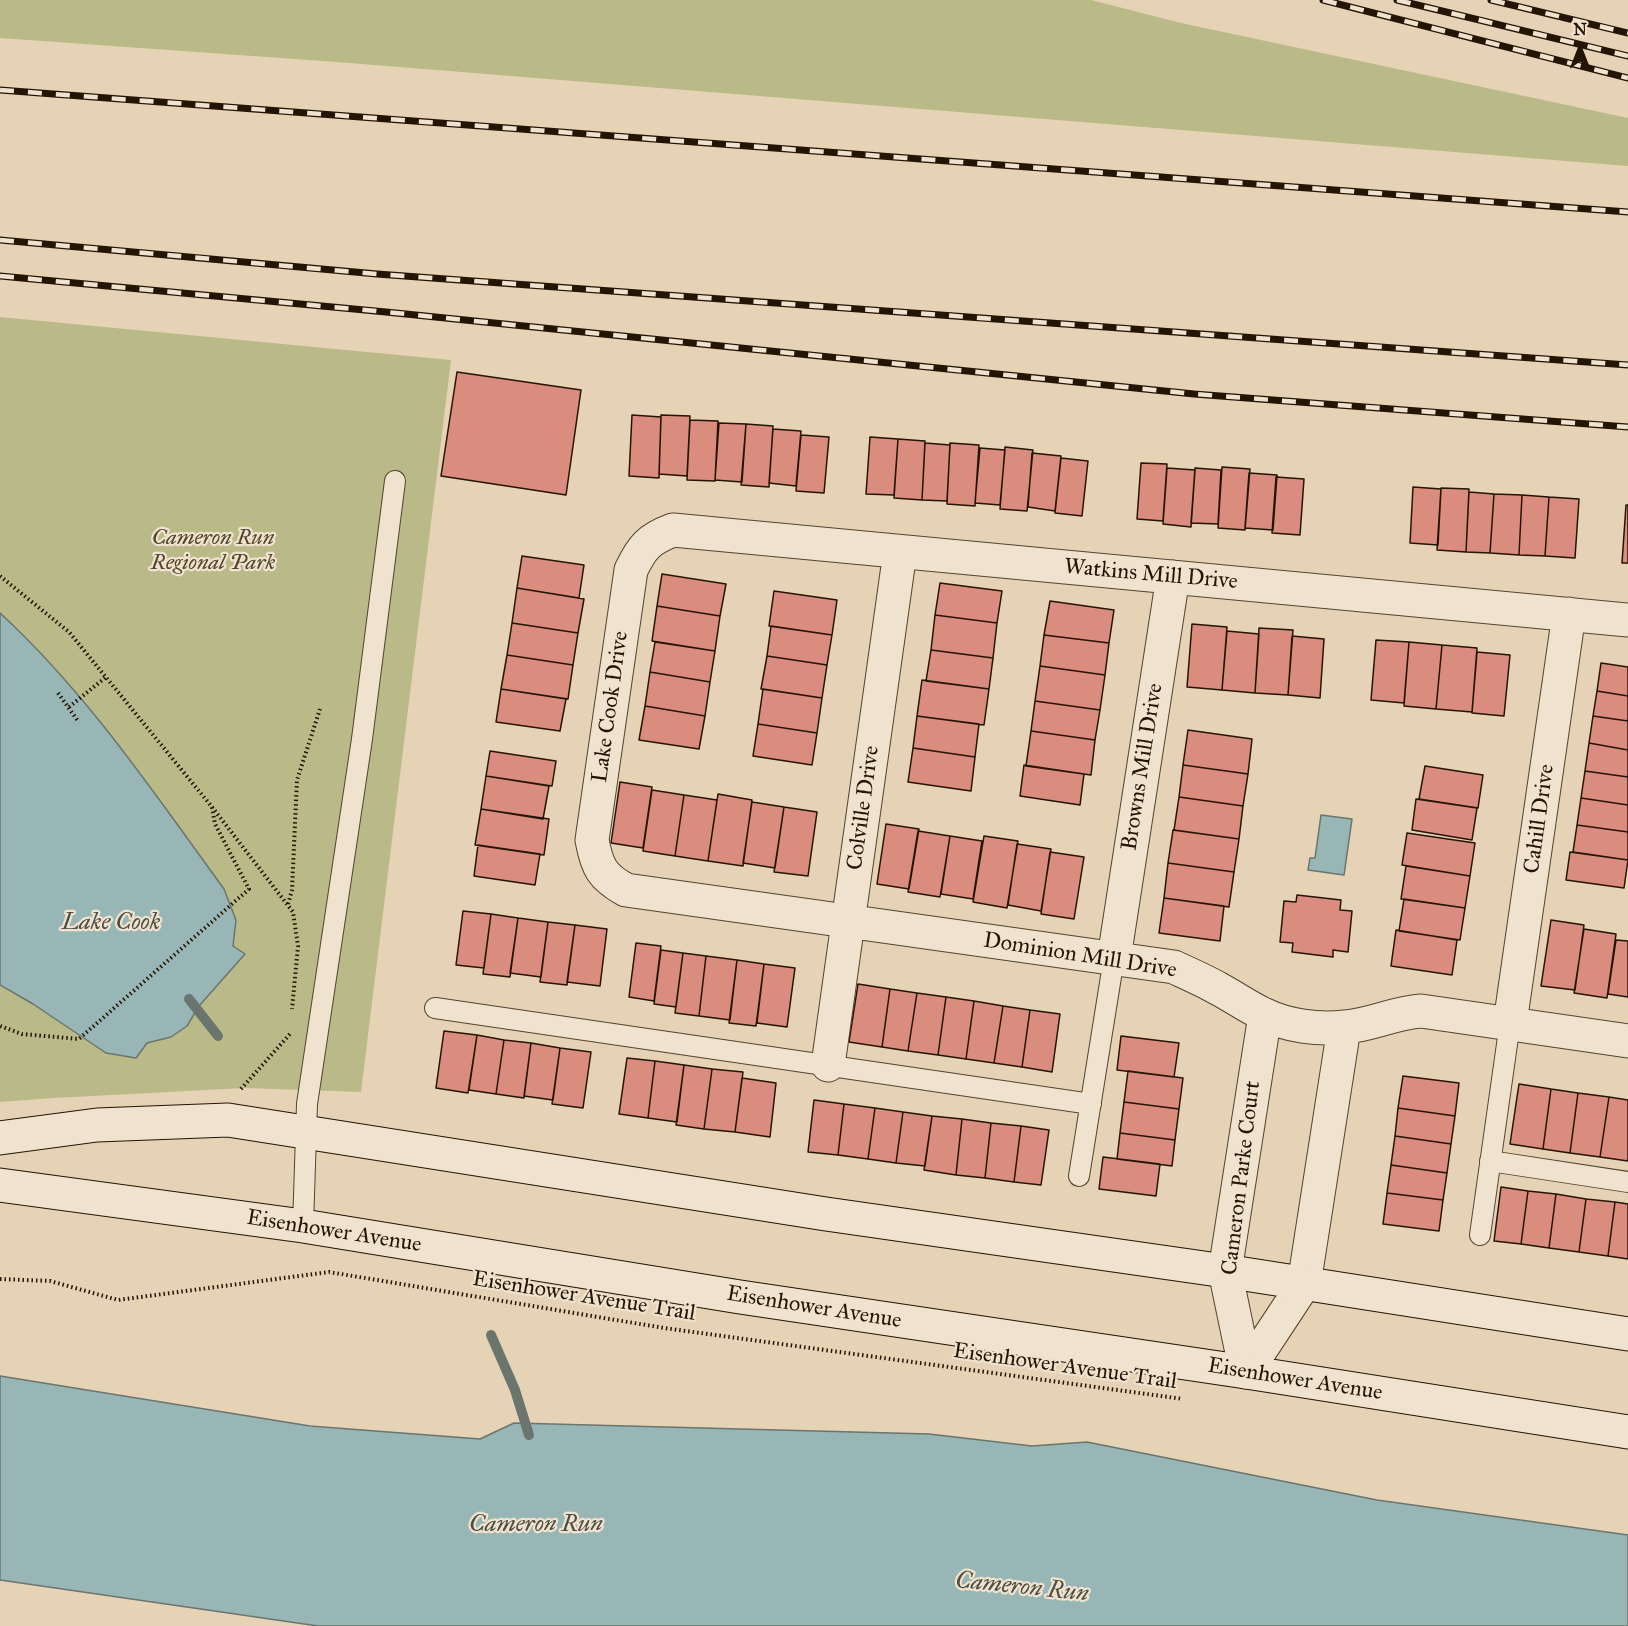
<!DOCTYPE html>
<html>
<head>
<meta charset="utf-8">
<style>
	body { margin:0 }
	#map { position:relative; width:1628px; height:1626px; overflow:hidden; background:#e6d2b4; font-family:"IM FELL Great Primer",serif }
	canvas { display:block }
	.north { position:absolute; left:1550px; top:18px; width:60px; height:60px; -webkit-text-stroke:4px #efe2ce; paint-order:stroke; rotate:0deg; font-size:16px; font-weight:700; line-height:24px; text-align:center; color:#241404 }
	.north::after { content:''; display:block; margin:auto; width:21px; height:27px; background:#241404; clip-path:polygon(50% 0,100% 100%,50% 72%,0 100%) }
</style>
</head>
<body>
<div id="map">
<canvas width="1628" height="1626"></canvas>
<div class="north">N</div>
</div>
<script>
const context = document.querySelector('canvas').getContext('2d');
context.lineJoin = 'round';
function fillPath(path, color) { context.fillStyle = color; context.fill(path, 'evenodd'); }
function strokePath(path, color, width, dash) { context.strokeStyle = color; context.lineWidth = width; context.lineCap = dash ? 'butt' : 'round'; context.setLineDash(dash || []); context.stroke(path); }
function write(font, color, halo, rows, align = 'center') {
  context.font = font + ' "IM FELL Great Primer",serif'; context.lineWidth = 4.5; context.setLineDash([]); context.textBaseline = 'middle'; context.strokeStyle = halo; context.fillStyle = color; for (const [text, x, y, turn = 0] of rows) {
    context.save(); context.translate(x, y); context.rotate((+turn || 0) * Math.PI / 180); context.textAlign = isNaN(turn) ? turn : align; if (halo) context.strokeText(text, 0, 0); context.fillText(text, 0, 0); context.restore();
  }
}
const green = new Path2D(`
	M0,0H1091L1181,23L1628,118V166L337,62L0,38Z
	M0,317L451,360L361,1092L245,1088L54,1098L0,1102Z`);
const water = new Path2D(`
	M0,613C87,693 154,793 224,889L236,920L233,946L245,954L199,1006L187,1026L171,1037L147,1043L136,1058L106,1053L33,1004L0,985Z
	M1321,815L1352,819L1344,875L1308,870L1310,858H1315Z
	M0,1376L310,1426L480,1439L514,1423L929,1434L1032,1446L1087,1442L1377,1500L1628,1535V1626H318L0,1580Z`);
const stream = new Path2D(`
	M189,999L218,1036
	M491,1335L515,1390L529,1435`);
const building = new Path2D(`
	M457,372L581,390L566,495L441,476Z
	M632,415L661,417L659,478L629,476Z
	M661,415L690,416L687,476L659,474Z
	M690,420L718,421L715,481L687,480Z
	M719,423L746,424L742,482L715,480Z
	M746,424L773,426L769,487L741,485Z
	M773,429L801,431L796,486L769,483Z
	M801,435L829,437L824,493L796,491Z
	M870,437L898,439L894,495L866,494Z
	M898,439L925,441L922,500L894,498Z
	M925,443L950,445L947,501L922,500Z
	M950,443L979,445L975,506L947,504Z
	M1005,447L1033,450L1027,511L1000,509Z
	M980,448L1005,450L1000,505L975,503Z
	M1032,453L1061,456L1055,511L1028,507Z
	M1061,458L1088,461L1082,516L1055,513Z
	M1141,463L1167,464L1163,521L1137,519Z
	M1222,467L1250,469L1245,530L1218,528Z
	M1167,468L1195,470L1191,527L1163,524Z
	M1195,468L1221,470L1218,524L1191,523Z
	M1249,473L1277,475L1273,530L1245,528Z
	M1276,477L1304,479L1300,535L1272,533Z
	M1413,487L1441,489L1438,545L1410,543Z
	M1441,488L1469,489L1466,552L1437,550Z
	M1469,492L1494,494L1490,553L1466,552Z
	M1494,494L1522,495L1519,555L1490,553Z
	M1522,495L1549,497L1545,556L1519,555Z
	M1549,497L1579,499L1575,558L1545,556Z
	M1626,505H1628V563H1622Z
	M522,556L584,565L579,598L517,588Z
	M662,574L726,584L720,616L657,606Z
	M940,583L1002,591L997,623L935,615Z
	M517,588L584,599L578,633L512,623Z
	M774,591L837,600L832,635L769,626Z
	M1050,601L1114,610L1109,643L1044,635Z
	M657,606L720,616L715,651L652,641Z
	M935,615L997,623L993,658L931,650Z
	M512,623L578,633L573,665L507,655Z
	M1192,624L1227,627L1222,690L1187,687Z
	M771,626L832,635L827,665L767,656Z
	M1259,628L1293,630L1288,695L1255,693Z
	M1227,631L1259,634L1255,693L1222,690Z
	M1044,635L1109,643L1105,675L1040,666Z
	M1292,636L1324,639L1320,698L1288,695Z
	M1376,640L1409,642L1404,703L1371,700Z
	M655,642L715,651L710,682L650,672Z
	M1409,642L1442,645L1436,709L1404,706Z
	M1442,645L1477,648L1472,712L1436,709Z
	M931,650L993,658L989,689L926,681Z
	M1477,652L1510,655L1504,716L1472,713Z
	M507,655L573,665L568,699L501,689Z
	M767,656L827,665L822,698L761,689Z
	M1601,663L1628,667V696L1597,691Z
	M1040,666L1105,675L1100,710L1035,701Z
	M650,672L710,682L705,716L645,706Z
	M922,680L989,689L984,725L917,716Z
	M501,689L566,699L560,731L496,722Z
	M763,689L822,698L817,733L758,724Z
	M1597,691L1628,696V721L1593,716Z
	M1035,701L1100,710L1095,740L1031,731Z
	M645,706L705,716L699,749L639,740Z
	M917,716L979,724L975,757L913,748Z
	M1593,716L1628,721V750L1589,743Z
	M758,724L817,733L812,765L753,756Z
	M1188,730L1252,739L1248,774L1183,765Z
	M1031,731L1095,740L1091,775L1026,766Z
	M1589,743L1628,750V777L1585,771Z
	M913,748L975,757L971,791L908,782Z
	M490,751L556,761L552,786L486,776Z
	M1024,765L1084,774L1080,805L1020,796Z
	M1183,765L1248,774L1243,806L1179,797Z
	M1425,766L1483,775L1478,808L1419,799Z
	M1585,771L1628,777V805L1581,798Z
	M486,776L549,786L543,819L481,809Z
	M620,782L652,787L643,848L611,843Z
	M652,790L684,795L675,856L643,851Z
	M718,794L752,800L743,866L708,861Z
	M684,795L717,800L708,861L675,856Z
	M1179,797L1243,806L1239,839L1174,830Z
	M1581,798L1628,805V832L1577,825Z
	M1416,799L1477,808L1472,840L1412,830Z
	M752,802L784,807L775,868L743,863Z
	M784,807L817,812L808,876L774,872Z
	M481,809L549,819L544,855L475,845Z
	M886,824L919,829L909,889L877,884Z
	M1577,825L1628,832V860L1573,852Z
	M1173,830L1239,839L1234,872L1168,863Z
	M918,831L950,836L940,897L908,892Z
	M1407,833L1475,843L1470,876L1402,865Z
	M950,836L982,841L973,899L941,894Z
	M984,836L1018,841L1007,908L973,902Z
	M1017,844L1051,849L1041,911L1008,905Z
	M478,845L540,854L535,885L474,876Z
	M1050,852L1084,857L1074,919L1041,914Z
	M1570,852L1628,860L1624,888L1566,880Z
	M1168,863L1234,872L1229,907L1164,898Z
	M1406,866L1470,876L1465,908L1401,899Z
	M1297,895L1341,900L1340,910L1352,911L1348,952L1333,950V957L1292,952L1293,943L1280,942L1284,901L1296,902Z
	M1164,898L1224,906L1220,941L1159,933Z
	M1404,899L1465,908L1460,940L1399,931Z
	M463,911L491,914L484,968L456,965Z
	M491,914L518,918L510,977L483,974Z
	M518,918L548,922L541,977L510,973Z
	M1551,920L1584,925L1575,990L1541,986Z
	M548,922L575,925L567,985L540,982Z
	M575,925L607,929L600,986L567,982Z
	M1584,929L1616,934L1607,998L1574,993Z
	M1396,930L1457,940L1452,975L1391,966Z
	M1616,940L1628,941V997L1608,994Z
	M636,943L661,946L654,1001L629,997Z
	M661,950L683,953L676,1007L654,1004Z
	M683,953L706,956L699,1016L675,1013Z
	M706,956L737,960L730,1020L699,1016Z
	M737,960L764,964L756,1026L729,1023Z
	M764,964L795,968L787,1027L757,1023Z
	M858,984L890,989L882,1047L849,1042Z
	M890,989L917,993L908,1051L882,1047Z
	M917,993L946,997L938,1055L908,1051Z
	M946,997L974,1001L966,1059L938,1055Z
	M974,1001L1003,1006L994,1063L966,1059Z
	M1003,1006L1030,1010L1022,1067L994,1063Z
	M1030,1010L1060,1014L1052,1072L1022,1067Z
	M444,1031L477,1035L468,1093L436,1088Z
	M477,1035L504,1040L496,1094L469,1090Z
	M1121,1036L1179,1043L1174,1077L1117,1070Z
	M504,1040L531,1043L524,1098L496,1094Z
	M531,1043L560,1048L553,1100L524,1096Z
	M560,1048L591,1052L583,1108L552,1104Z
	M627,1058L655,1061L648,1118L619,1114Z
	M655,1061L684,1065L677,1122L648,1118Z
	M684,1065L712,1069L704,1129L676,1125Z
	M712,1069L743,1072L735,1132L704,1129Z
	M1128,1071L1183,1078L1179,1109L1124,1102Z
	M1403,1076L1459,1083L1455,1116L1398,1108Z
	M742,1078L776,1083L770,1137L735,1132Z
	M1519,1084L1551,1089L1543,1149L1510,1144Z
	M1551,1089L1578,1093L1570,1153L1543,1149Z
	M1578,1093L1609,1097L1600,1157L1570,1153Z
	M1609,1097L1628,1100V1161L1600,1157Z
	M814,1100L844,1104L838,1155L808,1152Z
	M1124,1102L1179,1109L1175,1140L1120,1133Z
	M844,1104L875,1108L868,1159L838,1155Z
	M875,1108L903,1112L896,1163L868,1159Z
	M1398,1108L1455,1116L1451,1144L1395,1136Z
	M903,1112L932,1116L925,1166L896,1163Z
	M932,1116L962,1119L956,1175L924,1170Z
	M962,1119L991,1123L985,1178L956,1175Z
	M991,1123L1021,1126L1014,1182L985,1178Z
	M1021,1126L1049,1130L1041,1185L1014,1182Z
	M1120,1133L1175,1140L1172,1166L1117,1159Z
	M1395,1136L1451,1144L1447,1173L1391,1165Z
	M1103,1157L1160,1164L1156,1196L1099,1189Z
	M1391,1165L1447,1173L1443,1200L1387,1193Z
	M1501,1187L1528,1191L1521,1244L1494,1241Z
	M1528,1191L1556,1194L1549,1248L1521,1244Z
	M1387,1193L1443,1200L1439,1231L1383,1224Z
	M1556,1194L1586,1199L1579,1252L1549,1248Z
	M1586,1199L1615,1202L1608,1256L1579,1252Z
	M1615,1202L1628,1204V1259L1608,1256Z`);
const path = new Path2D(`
	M0,576L69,632L212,807L215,824L249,889L79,1039L22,1034L0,1026
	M58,693L78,721
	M69,707L106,677
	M212,807L293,912L298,946L292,1009
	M288,904L292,890L297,780L320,709
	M241,1089L290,1034
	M0,1279L50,1281L118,1300L329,1272L664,1328L1183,1399`);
const service = new Path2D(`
	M435,1008L1091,1104
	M1490,1161L1628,1182
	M1079,1176L1114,958
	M303,1226L307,1104L362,739L395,481
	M1480,1235L1510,1023`);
const minor = new Path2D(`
	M1628,620L673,530C649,539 642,547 631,570L592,840C597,867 602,877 626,890L1174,967C1189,974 1205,981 1219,989C1234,997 1248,1007 1263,1014C1287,1026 1318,1030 1345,1027C1372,1025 1393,1013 1421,1011L1628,1041
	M1114,958L1173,577
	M1510,1023L1569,614
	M828,1065L900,552
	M1246,1372L1304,1284L1344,1028
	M1246,1372L1225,1271L1265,1015`);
const secondary = new Path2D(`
	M0,1138L97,1125L228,1120L826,1214L1225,1271L1628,1334
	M0,1185L303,1226L740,1297L1246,1372L1628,1432`);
const rail = new Path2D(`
	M1323,0L1628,78
	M1397,0L1628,56
	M1491,0L1628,33
	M0,90L1628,212
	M0,240L377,274L1628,365
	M0,276L386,312L1194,394L1628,427`);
const parkNames = [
	["Cameron Run",213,539],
	["Regional Park",213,564]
];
const streetNames = [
	["Watkins Mill Drive",1151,575,5],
	["Lake Cook Drive",611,707,-82],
	["Browns Mill Drive",1143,767,-81],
	["Colville Drive",864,808,-82],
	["Cahill Drive",1540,819,-82],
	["Dominion Mill Drive",1080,956,9],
	["Cameron Parke Court",1242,1178,-83],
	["Eisenhower Avenue",334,1232,9],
	["Eisenhower Avenue Trail",584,1297,9],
	["Eisenhower Avenue",814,1308,9],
	["Eisenhower Avenue Trail",1065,1367,8],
	["Eisenhower Avenue",1295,1380,9]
];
const waterNames = [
	["Lake Cook",111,923],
	["Cameron Run",536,1525],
	["Cameron Run",1022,1588,6]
];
fillPath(green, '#baba89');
fillPath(water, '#98b6b5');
strokePath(water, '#6a756e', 1.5);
strokePath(stream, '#6a756e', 10);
fillPath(building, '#da8c7f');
strokePath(building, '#241404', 1.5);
strokePath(service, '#544430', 22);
strokePath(minor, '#544430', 35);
strokePath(secondary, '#241404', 35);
strokePath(path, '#241404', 4, [1.5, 3]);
strokePath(service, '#efe2ce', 20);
strokePath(minor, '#efe2ce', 33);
strokePath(secondary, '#efe2ce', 33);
strokePath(rail, '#241404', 7);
strokePath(rail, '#efe2ce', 4.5, [14]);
write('italic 22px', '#51462c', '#efe2ce', parkNames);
write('22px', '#241404', '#efe2ce', streetNames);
write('italic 24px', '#4d4d42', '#efe2ce', waterNames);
</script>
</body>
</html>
